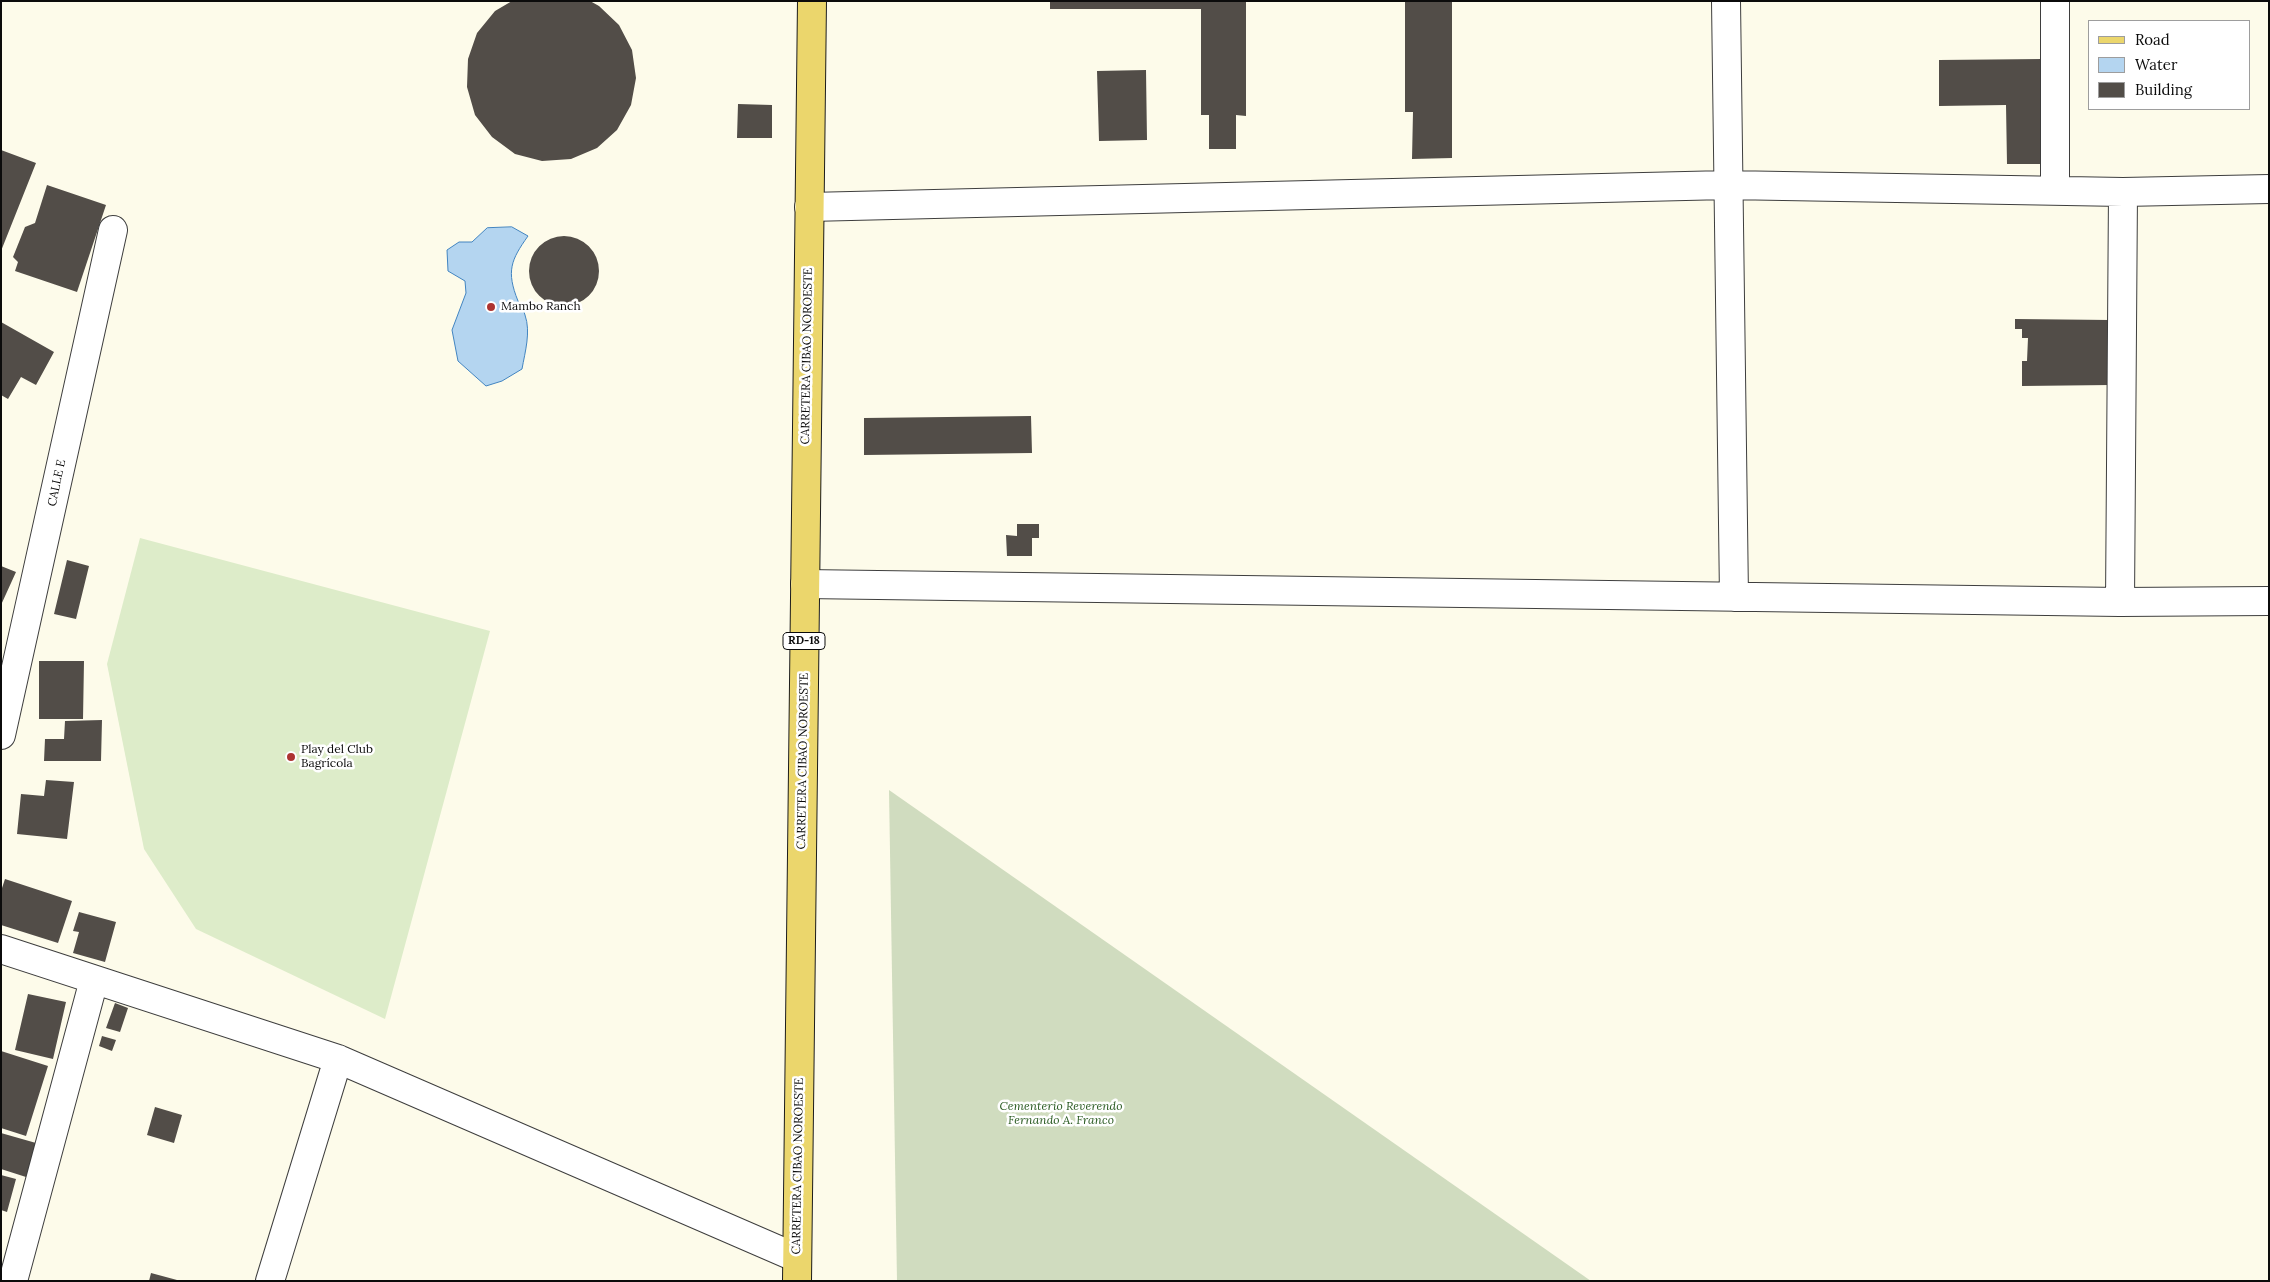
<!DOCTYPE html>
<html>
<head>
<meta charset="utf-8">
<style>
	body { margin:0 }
	#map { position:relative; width:2270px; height:1282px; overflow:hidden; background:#fdfbea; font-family:Lora,serif }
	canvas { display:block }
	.frame { position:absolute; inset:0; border:2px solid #0b0b0b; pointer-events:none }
	.legend { position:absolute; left:2088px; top:20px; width:162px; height:90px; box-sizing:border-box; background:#fff; border:1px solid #9d9d9d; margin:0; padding:6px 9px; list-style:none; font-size:15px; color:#0b0b0b }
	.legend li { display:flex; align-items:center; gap:10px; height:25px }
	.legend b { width:25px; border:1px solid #9d9d9d }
</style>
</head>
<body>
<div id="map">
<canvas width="2270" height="1282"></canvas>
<div class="frame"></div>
<ul class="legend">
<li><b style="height:6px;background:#ebd66c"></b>Road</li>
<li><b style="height:14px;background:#b4d5f0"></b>Water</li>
<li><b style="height:14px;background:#524d48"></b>Building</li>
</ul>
</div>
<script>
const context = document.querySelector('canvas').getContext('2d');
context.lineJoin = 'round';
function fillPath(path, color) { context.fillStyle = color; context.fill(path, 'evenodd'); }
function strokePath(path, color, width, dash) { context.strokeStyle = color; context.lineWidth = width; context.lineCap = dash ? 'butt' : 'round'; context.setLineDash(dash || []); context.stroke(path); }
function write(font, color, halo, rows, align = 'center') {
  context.font = font + ' Lora,serif'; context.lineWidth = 5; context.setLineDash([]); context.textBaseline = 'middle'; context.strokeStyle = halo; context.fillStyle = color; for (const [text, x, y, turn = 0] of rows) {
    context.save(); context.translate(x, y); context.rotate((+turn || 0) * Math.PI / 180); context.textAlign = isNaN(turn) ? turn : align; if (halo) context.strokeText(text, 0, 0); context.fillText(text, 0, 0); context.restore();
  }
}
const cemetery = new Path2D(`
	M889,790L1591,1281H897Z`);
const pitch = new Path2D(`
	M140,538L490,631L385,1019L196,929L144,849L107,664Z`);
const water = new Path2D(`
	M512,227L528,236C511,260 506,271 518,301C520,305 524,310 525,315C531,332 525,352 522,369L502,381L486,386L458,361L452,330L466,293L465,281L448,271L447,250L459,242H472L487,228Z`);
const building = new Path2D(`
	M512,1H590L599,6L619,25L632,50L636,78L631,105L617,130L597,148L571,159L542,161L515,154L492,137L475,115L467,87L468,59L477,33L495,11Z
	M1050,1H1246V116L1236,115V149H1209V115H1201V9H1050Z
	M1405,1H1452V158L1412,159L1413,112H1405Z
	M2043,59L2044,164H2007L2006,105L1939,106V60Z
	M1146,70L1147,140L1099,141L1097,71Z
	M738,104L772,105V138H737Z
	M1,150L36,163L1,251Z
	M47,185L106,205L77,292L15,271L18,262L13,257L25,227L35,223Z
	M529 271a35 35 0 1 1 70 0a35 35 0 1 1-70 0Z
	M2015,319L2110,320V385L2022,386V361H2027L2028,338H2022V329H2015Z
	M1,322L54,352L36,385L21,377L8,399L1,395Z
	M1031,416L1032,453L864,455V418Z
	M1017,524H1039V538H1032V556H1007L1006,535L1017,536Z
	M67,560L89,566L76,619L54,614Z
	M1,566L16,572L1,605Z
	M39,661H84L83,719H39Z
	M102,720L101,761H44L45,739H64L65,721Z
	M46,780L74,782L67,839L17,834L21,794L44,796Z
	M5,879L72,901L58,943L1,925V891Z
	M79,912L116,922L105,962L73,953L79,932L73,931Z
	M28,994L66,1002L53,1059L15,1050Z
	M115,1003L128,1008L120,1032L106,1028Z
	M102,1036L116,1040L112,1051L99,1046Z
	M1,1051L48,1066L26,1136L1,1128Z
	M155,1107L182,1115L174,1143L147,1135Z
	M1,1133L36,1143L26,1177L1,1169Z
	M1,1175L16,1179L7,1212L1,1210Z
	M151,1273L177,1280V1281H149Z`);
const minor = new Path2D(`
	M1726,1L1734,597
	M2055,190V1
	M809,207L1727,185L2123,192L2269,189
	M805,584L2120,602L2269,601
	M2120,602L2123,192
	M1,735L113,230
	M1,949L338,1059L797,1258
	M13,1281L94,980
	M270,1281L338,1059`);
const primary = new Path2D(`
	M797,1281L812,1`);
const markers = [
	[491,307,5,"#ad3431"],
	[291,757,5,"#ad3431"]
];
const shields = [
	[804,641,42]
];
const shieldNames = [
	["RD-18",804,641]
];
const poiNames = [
	["Mambo Ranch",501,307],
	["Play del Club",301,750],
	["Bagrícola",301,764]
];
const streetNames = [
	["CARRETERA CIBAO NOROESTE",807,356,-89],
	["CALLE E",57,483,-78],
	["CARRETERA CIBAO NOROESTE",803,761,-89],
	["CARRETERA CIBAO NOROESTE",798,1166,-89]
];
const parkNames = [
	["Cementerio Reverendo",1061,1107],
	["Fernando A. Franco",1061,1121]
];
fillPath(cemetery, '#d0dcbf');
fillPath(pitch, '#ddecc9');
fillPath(water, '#b4d5f0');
strokePath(water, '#4284c0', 1);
fillPath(building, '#524d48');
strokePath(minor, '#3e3e3e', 30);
strokePath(primary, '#1c1c1c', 30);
strokePath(minor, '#fff', 28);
strokePath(primary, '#ebd66c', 28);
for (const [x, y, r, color] of markers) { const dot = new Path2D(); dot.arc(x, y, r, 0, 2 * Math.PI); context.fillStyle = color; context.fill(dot); strokePath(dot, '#fff', 2); }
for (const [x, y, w] of shields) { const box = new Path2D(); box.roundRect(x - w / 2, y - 8.5, w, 17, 4); context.fillStyle = '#fff'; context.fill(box); strokePath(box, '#0b0b0b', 1); }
write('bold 11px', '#0b0b0b', null, shieldNames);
write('12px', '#0b0b0b', '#fff', poiNames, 'left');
write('12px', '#0b0b0b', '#fff', streetNames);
write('italic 12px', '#2a5b22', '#fff', parkNames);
</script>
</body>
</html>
